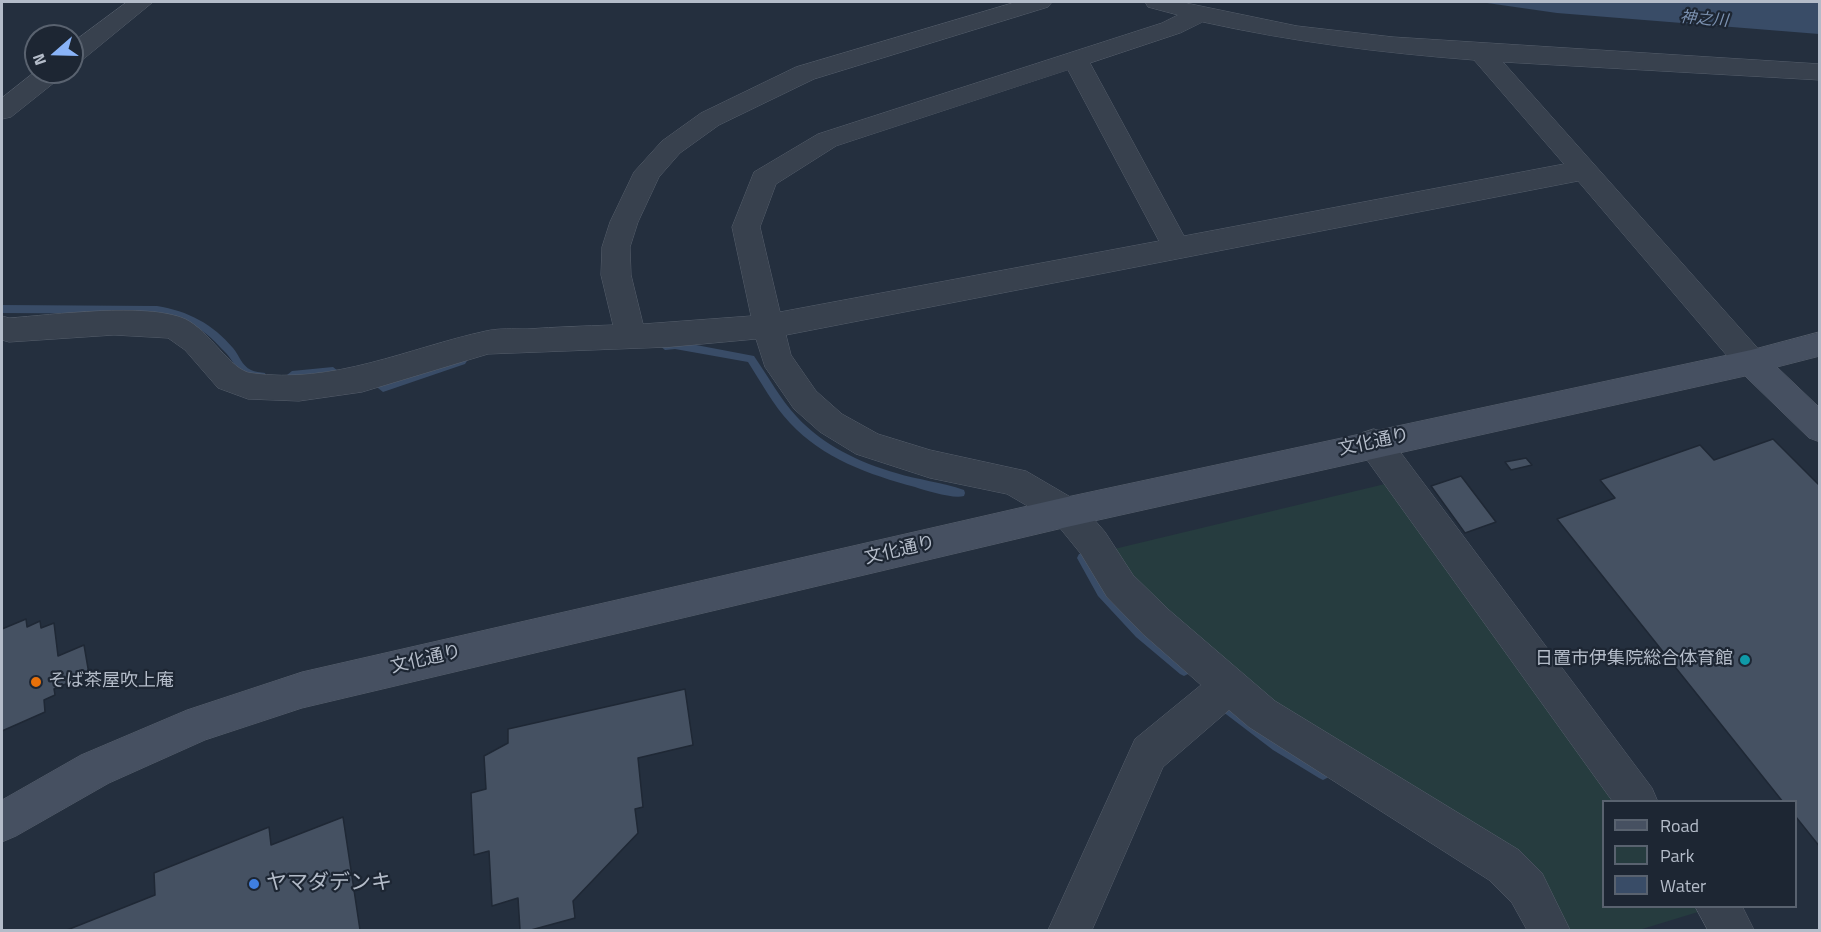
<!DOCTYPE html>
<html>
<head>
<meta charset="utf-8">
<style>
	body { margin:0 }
	#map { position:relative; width:1821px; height:932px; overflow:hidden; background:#242f3e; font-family:"Titillium Web",sans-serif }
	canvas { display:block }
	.frame { position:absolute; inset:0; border:3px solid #b4bcc9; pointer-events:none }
	.legend { position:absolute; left:1602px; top:800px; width:195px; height:108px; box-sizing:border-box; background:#1d2633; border:2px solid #59626f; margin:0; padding:8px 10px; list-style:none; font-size:18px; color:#b4bcc9 }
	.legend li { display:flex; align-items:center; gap:12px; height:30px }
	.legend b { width:30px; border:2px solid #59626f }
	.north { position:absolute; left:24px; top:24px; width:60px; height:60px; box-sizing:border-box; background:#1d2633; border:2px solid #59626f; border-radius:50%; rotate:250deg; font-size:16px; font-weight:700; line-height:24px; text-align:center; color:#b4bcc9 }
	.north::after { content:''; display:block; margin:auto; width:21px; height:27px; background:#8ab4f8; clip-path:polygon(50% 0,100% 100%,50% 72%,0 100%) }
</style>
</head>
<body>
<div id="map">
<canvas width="1821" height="932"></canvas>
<div class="frame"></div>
<ul class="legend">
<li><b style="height:8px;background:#465061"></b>Road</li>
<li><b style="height:16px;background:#263c3f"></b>Park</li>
<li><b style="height:16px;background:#394c67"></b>Water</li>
</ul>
<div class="north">N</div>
</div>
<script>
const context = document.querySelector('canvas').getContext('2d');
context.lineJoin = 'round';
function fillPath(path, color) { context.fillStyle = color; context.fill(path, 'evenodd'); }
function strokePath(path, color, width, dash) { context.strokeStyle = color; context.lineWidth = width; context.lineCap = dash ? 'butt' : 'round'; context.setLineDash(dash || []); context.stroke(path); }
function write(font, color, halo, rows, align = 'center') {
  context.font = font + ' "Titillium Web","Noto Sans JP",sans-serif'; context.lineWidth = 4.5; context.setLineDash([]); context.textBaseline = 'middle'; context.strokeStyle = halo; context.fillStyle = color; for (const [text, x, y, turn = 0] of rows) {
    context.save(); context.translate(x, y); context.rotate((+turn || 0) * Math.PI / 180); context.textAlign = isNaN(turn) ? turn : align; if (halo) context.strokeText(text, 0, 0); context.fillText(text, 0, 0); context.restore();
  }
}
const green = new Path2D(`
	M1385,484L1617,801L1604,802V906L1694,907L1698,912L1639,930H1561L1541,886L1310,734L1140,594L1110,550Z`);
const water = new Path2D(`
	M1480,2H1819V34L1557,13Z`);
const stream = new Path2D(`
	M2,305L157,306C188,311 213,324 233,348C239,355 242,366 251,370C255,372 260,372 265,373L266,376L261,380C238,378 238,367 226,353C219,346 212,338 205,333C191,322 174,316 157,314L2,313Z
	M675,341L754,356C768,376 780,399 797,417C823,445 860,463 896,473C918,480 942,482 964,490L965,493L964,496C953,499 927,491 915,487C870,475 822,458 790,423C773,405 761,382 748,362L675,349L665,350L660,346L665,342Z
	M462,357L465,358L467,361L465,364L383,392L378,388L379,385Z
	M333,367L338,371L333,375L292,379L287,375L292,371Z
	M1083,553L1087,554L1106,588L1144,629L1188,666L1190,670L1188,674L1184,676L1180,674L1136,637L1098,596L1077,558L1079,554Z
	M1218,695L1281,742L1327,770L1329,774L1327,778L1323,780L1319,778L1273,750L1214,705L1212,701L1214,697Z`);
const building = new Path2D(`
	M1773,439L1820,486V847L1796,817V802H1783L1557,519L1615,498L1600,480L1700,445L1714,460Z
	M1526,458L1532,465L1511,470L1505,462Z
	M1461,476L1496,522L1465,533L1431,486Z
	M26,619L27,627L40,621L41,628L54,623L58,656L84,645L89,674L54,689L55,695L44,700L45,712L2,731V629Z
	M685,689L693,745L638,758L643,807L635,809L638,833L573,901L575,918L531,930H520L518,898L492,906L489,851L474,855L471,793L486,789L484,756L508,743V729Z
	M343,817L360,930H67L155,895L154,873L269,827L271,845Z`);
const street = new Path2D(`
	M127,2H153L81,61L72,63V43Z
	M1016,2H1052L1048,7L814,79L719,125L680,153L659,177L638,222L630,247L631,275L643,324L751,316L732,227L754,172L818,134L1162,23L1178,15L1148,7L1145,2H1181L1297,26L1393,37L1820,64V80L1503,62L1762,353L1766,362L1762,371L1751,374L1740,371L1578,181L786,335L791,355L816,391L842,414L878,434L930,450L1026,471L1079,502L1105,532L1133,575L1169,610L1275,701L1519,850L1542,873L1570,930H1527L1512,903L1489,880L1249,727L1229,710L1163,767L1092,930H1048L1135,739L1201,685L1143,634L1107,597L1081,554L1055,522L1007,494L930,478L856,454L820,432L794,409L765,367L756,339L669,347L488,354L362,392L299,401L248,399L218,388L185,350L168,338L114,335L9,342L2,340V316L9,318C53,315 146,302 185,319C209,330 231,371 251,373C333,385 408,348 486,331C499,328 514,329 527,329C556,327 584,326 613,325L601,275L602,247L610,222L634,172L662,141L701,113L796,67ZM1203,22C1293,42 1383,53 1474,60L1564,164L1184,236L1090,63L1180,33ZM1068,70L1159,241L780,312L760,227L776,184L836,146Z
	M36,71L64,72L60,78L11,117L2,119V98Z
	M1374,429L1386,433L1652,788L1658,802H1613L1362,453L1358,443L1362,433Z
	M1695,906H1742L1754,930H1708Z`);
const secondary = new Path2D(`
	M1820,332V356L1777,367L1820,408V442L1809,438L1745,376L1067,527L302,708L205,740L109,783L16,836L2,842V800L81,755L187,710L302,672L1067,497L1751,350Z`);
const markers = [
	[1745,660,6,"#0f9aa8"],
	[36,682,6,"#e8710a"],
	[254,884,6,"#3f7fe0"]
];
const farWaternames = [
	["神之川",1704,20,5]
];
const streetNames = [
	["文化通り",1374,443,-12],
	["文化通り",900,551,-13],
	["文化通り",426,660,-13]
];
const poiNames = [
	["日置市伊集院総合体育館",1733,660],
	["そば茶屋吹上庵",48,682,"left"]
];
const nearPoinames = [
	["ヤマダデンキ",266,884]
];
fillPath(green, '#263c3f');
fillPath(water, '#394c67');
fillPath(stream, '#394c67');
fillPath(building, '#455162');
strokePath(building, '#1f2835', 1.5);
strokePath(street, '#565f6c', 1);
strokePath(secondary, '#565f6c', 1);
fillPath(street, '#38414e');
fillPath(secondary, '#465061');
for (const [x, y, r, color] of markers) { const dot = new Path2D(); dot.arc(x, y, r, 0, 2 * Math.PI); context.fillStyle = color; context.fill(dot); strokePath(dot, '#1d2633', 2); }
write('italic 16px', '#7c92b1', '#1d2633', farWaternames);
write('18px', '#b4bcc9', '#1d2633', streetNames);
write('18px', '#b4bcc9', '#1d2633', poiNames, 'right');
write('21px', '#b4bcc9', '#1d2633', nearPoinames, 'left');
</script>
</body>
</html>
